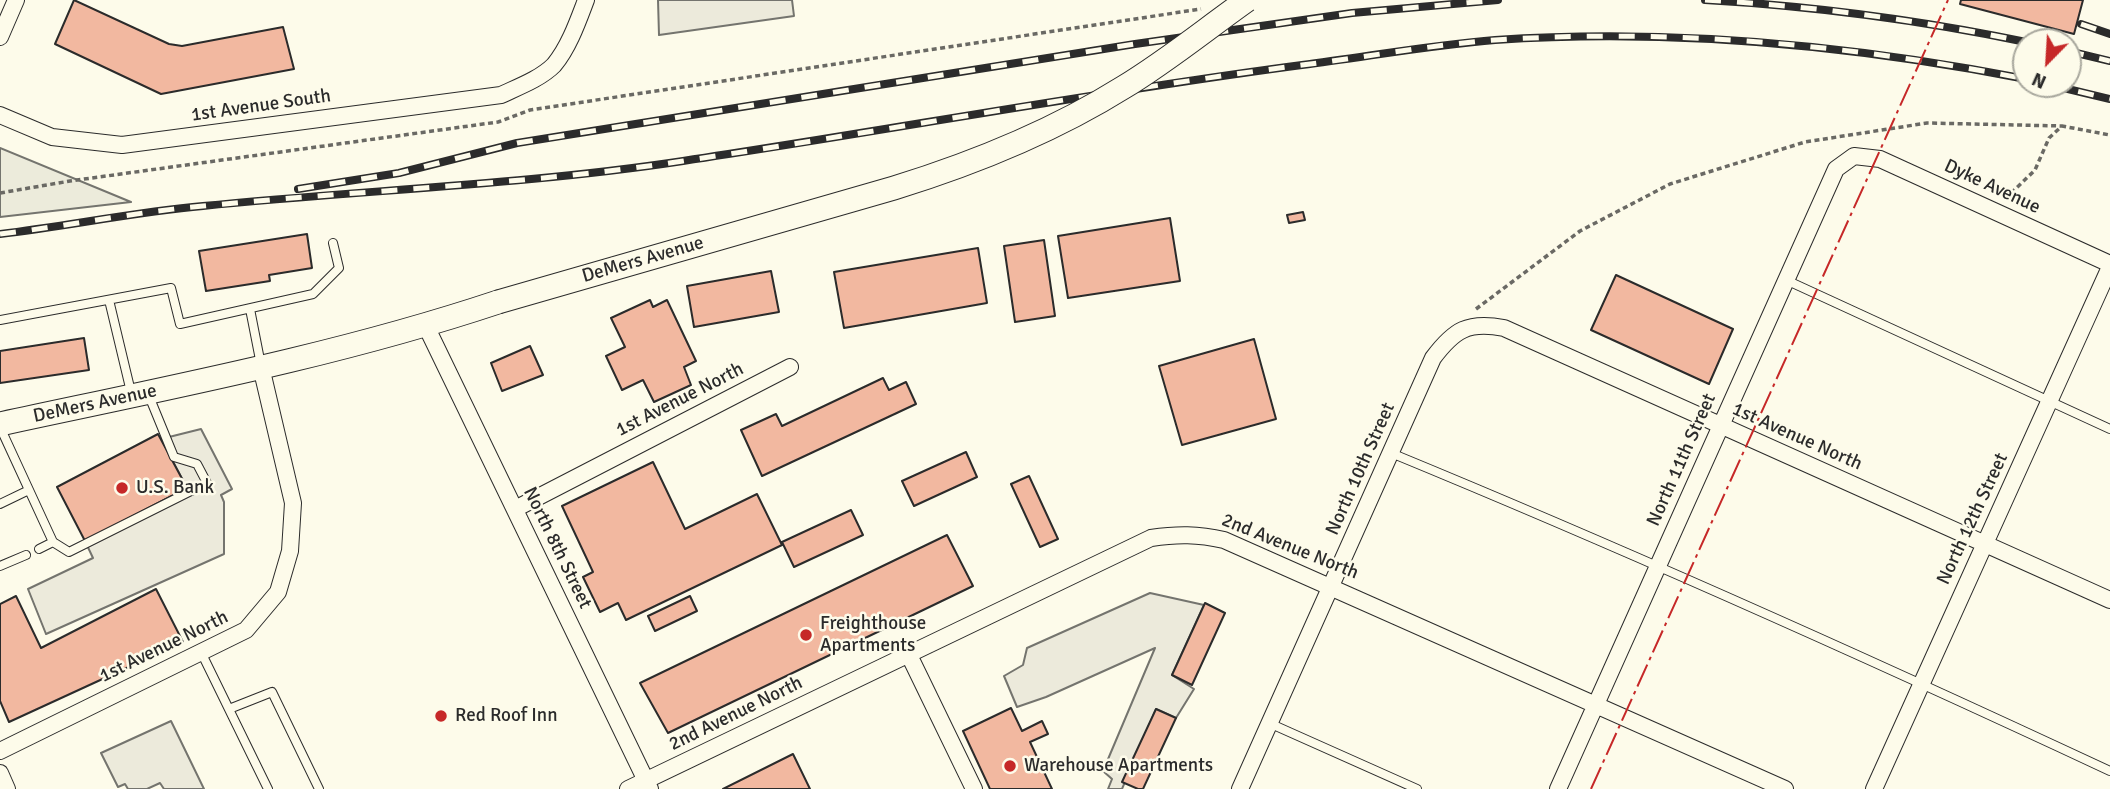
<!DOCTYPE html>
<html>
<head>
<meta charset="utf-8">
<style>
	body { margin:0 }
	#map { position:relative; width:2110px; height:789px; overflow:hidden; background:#fdfbea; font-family:Signika,sans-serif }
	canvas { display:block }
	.north { position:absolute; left:2012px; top:28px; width:70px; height:70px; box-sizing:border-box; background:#fdfbea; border:2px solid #a9a89e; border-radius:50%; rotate:204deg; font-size:19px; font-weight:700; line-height:28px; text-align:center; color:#2b2b2b }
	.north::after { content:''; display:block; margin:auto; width:24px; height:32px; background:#c62828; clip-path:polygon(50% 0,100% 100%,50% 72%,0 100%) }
</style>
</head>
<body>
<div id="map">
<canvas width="2110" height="789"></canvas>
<div class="north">N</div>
</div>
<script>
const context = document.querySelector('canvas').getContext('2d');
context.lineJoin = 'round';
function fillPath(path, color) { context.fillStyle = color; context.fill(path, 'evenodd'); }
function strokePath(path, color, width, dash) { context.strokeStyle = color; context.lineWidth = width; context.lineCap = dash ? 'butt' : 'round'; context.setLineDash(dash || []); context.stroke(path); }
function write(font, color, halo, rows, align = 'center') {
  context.font = font + ' Signika,sans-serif'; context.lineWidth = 5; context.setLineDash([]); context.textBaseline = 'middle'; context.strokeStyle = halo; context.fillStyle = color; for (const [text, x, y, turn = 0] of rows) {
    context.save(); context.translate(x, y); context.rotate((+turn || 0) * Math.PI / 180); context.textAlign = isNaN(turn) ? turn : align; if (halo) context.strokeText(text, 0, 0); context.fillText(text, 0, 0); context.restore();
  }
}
const green = new Path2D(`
	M0,148L131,202L0,217Z`);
const parking = new Path2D(`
	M658,0H792L794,16L659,35Z
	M201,429L232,489L221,495L224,502V554L46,634L28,589L93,558L85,541L187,488L161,439Z
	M1150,593L1204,605L1172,675L1194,689L1176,718L1156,709L1122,789H1108L1112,779L1103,771L1155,648L1046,697L1017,707L1004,676L1023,665L1027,648Z
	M171,721L204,789H164L160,783L147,789H128L125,784L118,787L101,753Z`);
const building = new Path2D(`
	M74,0L169,44L182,46L283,27L294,69L161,94L55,44Z
	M1961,0H2083L2074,34L1960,4Z
	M1303,212L1305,220L1289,223L1287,215Z
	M1170,218L1180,281L1068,298L1058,236Z
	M307,234L312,268L269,275L270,281L206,291L199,251Z
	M1044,240L1055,316L1015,322L1004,246Z
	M978,248L987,303L844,328L834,272Z
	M771,271L779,312L694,327L687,286Z
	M1616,275L1733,329L1709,384L1591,330Z
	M650,300L653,307L667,300L696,361L684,367L691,385L654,402L643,380L622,390L606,356L625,347L611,318Z
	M84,338L89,370L0,383V351Z
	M1254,339L1276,419L1182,445L1159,366Z
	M530,346L543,375L502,391L491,363Z
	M883,378L889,390L906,382L916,404L762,476L741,430L776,414L782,426Z
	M158,434L187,488L85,541L57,487Z
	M966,452L977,477L914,506L902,481Z
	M653,462L685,529L757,494L782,545L626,620L618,603L600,612L583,577L593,572L562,506Z
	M1029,476L1058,539L1040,547L1011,484Z
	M851,510L863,535L794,567L782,542Z
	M947,535L973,586L668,733L640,683Z
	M156,589L183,642L9,722L0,701V604L16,596L41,648Z
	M690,596L697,611L655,631L648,616Z
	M1205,603L1225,613L1192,685L1172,675Z
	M1011,708L1022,731L1042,721L1048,734L1030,742L1052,789H990L963,731Z
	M1156,709L1176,718L1143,789H1138L1122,782Z
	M793,754L810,789H723Z`);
const path = new Path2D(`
	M0,193L70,181L498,122L530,110L1201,9
	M2005,199L2035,170L2049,138L2062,126L2110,135
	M1476,309L1580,231L1670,184L1805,142L1927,123L2062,126`);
const lane = new Path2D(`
	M1786,280L2110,429
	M109,300L131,392
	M250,309L261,365
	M0,320L171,288L180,324L313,294L339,268L333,243
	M0,427L53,542L69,552L207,483L197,464L174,457L149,396
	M1391,453C1634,553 1872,660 2110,771
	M0,504L29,490
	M39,549L53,542
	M0,566L26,555
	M201,652L268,789
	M229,709L272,692L319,789
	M1269,723L1417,789`);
const street = new Path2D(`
	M0,37L16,0
	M0,115L52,137L122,145L501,95C518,87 540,79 554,65C569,47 578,21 586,0
	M426,326L650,789
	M515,509L790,367
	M909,655L974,789
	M0,751L246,630L278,592L290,551L293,503L261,367
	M0,773L7,789
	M628,789L1151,538C1177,534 1198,534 1224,540L1785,789
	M1240,789L1433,358C1454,330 1468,321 1504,328L2110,600
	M1558,789L1836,169L1854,156L1880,159L2110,264
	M1874,789L2110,267`);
const secondary = new Path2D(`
	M0,424C167,388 336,356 498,302`);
const rail = new Path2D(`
	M1705,0C1813,6 1920,20 2026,42
	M2081,24L2110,34
	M2068,51L2110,61
	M2047,84L2110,99
	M298,189L399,173L517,143L1135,44L1352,13L1498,0
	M0,234C68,226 135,212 203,206C363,190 524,185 683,161C890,130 1095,92 1302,65C1366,57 1431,45 1495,40C1674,28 1851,45 2026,79`);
const secondaryBridge = new Path2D(`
	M498,302L894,188C975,163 1052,132 1124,87C1167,61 1206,29 1247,0`);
const power = new Path2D(`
	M1591,789L1948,0`);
const markers = [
	[122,488,7,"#c62828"],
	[806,635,7,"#c62828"],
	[441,716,7,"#c62828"],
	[1010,766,7,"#c62828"]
];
const streetNames = [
	["1st Avenue South",261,106,-8],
	["Dyke Avenue",1992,187,25],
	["DeMers Avenue",643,260,-16],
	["1st Avenue North",680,400,-27],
	["DeMers Avenue",95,404,-12],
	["1st Avenue North",1797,437,24],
	["North 11th Street",1682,460,-66],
	["North 10th Street",1361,469,-66],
	["North 12th Street",1973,519,-65],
	["2nd Avenue North",1290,547,22],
	["North 8th Street",557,548,64],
	["1st Avenue North",164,647,-26],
	["2nd Avenue North",736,714,-26]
];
const poiNames = [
	["U.S. Bank",136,488],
	["Freighthouse",820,624],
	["Apartments",820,646],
	["Red Roof Inn",455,716],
	["Warehouse Apartments",1024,766]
];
fillPath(green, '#ecebdb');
strokePath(green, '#74746e', 2);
fillPath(parking, '#eceadb');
strokePath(parking, '#74746e', 2);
fillPath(building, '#f2b8a0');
strokePath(building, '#2b2b2b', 2);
strokePath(lane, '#2b2b2b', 10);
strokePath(street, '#2b2b2b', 18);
strokePath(secondary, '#2b2b2b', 25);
strokePath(path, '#6a6964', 3.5, [5, 3.5]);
strokePath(lane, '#fdfbea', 8);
strokePath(street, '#fdfbea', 16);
strokePath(secondary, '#fdfbea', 23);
strokePath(rail, '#2b2b2b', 8);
strokePath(rail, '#fdfbea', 5, [16]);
strokePath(secondaryBridge, '#2b2b2b', 25, []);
strokePath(secondaryBridge, '#fdfbea', 23);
strokePath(power, '#c62828', 2, [24, 5, 3.5, 5]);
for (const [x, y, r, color] of markers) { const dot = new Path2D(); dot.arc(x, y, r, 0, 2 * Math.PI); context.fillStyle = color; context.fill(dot); strokePath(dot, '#fdfbea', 2.5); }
write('19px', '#2b2b2b', '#fdfbea', streetNames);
write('19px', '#2b2b2b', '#fdfbea', poiNames, 'left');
</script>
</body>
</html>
